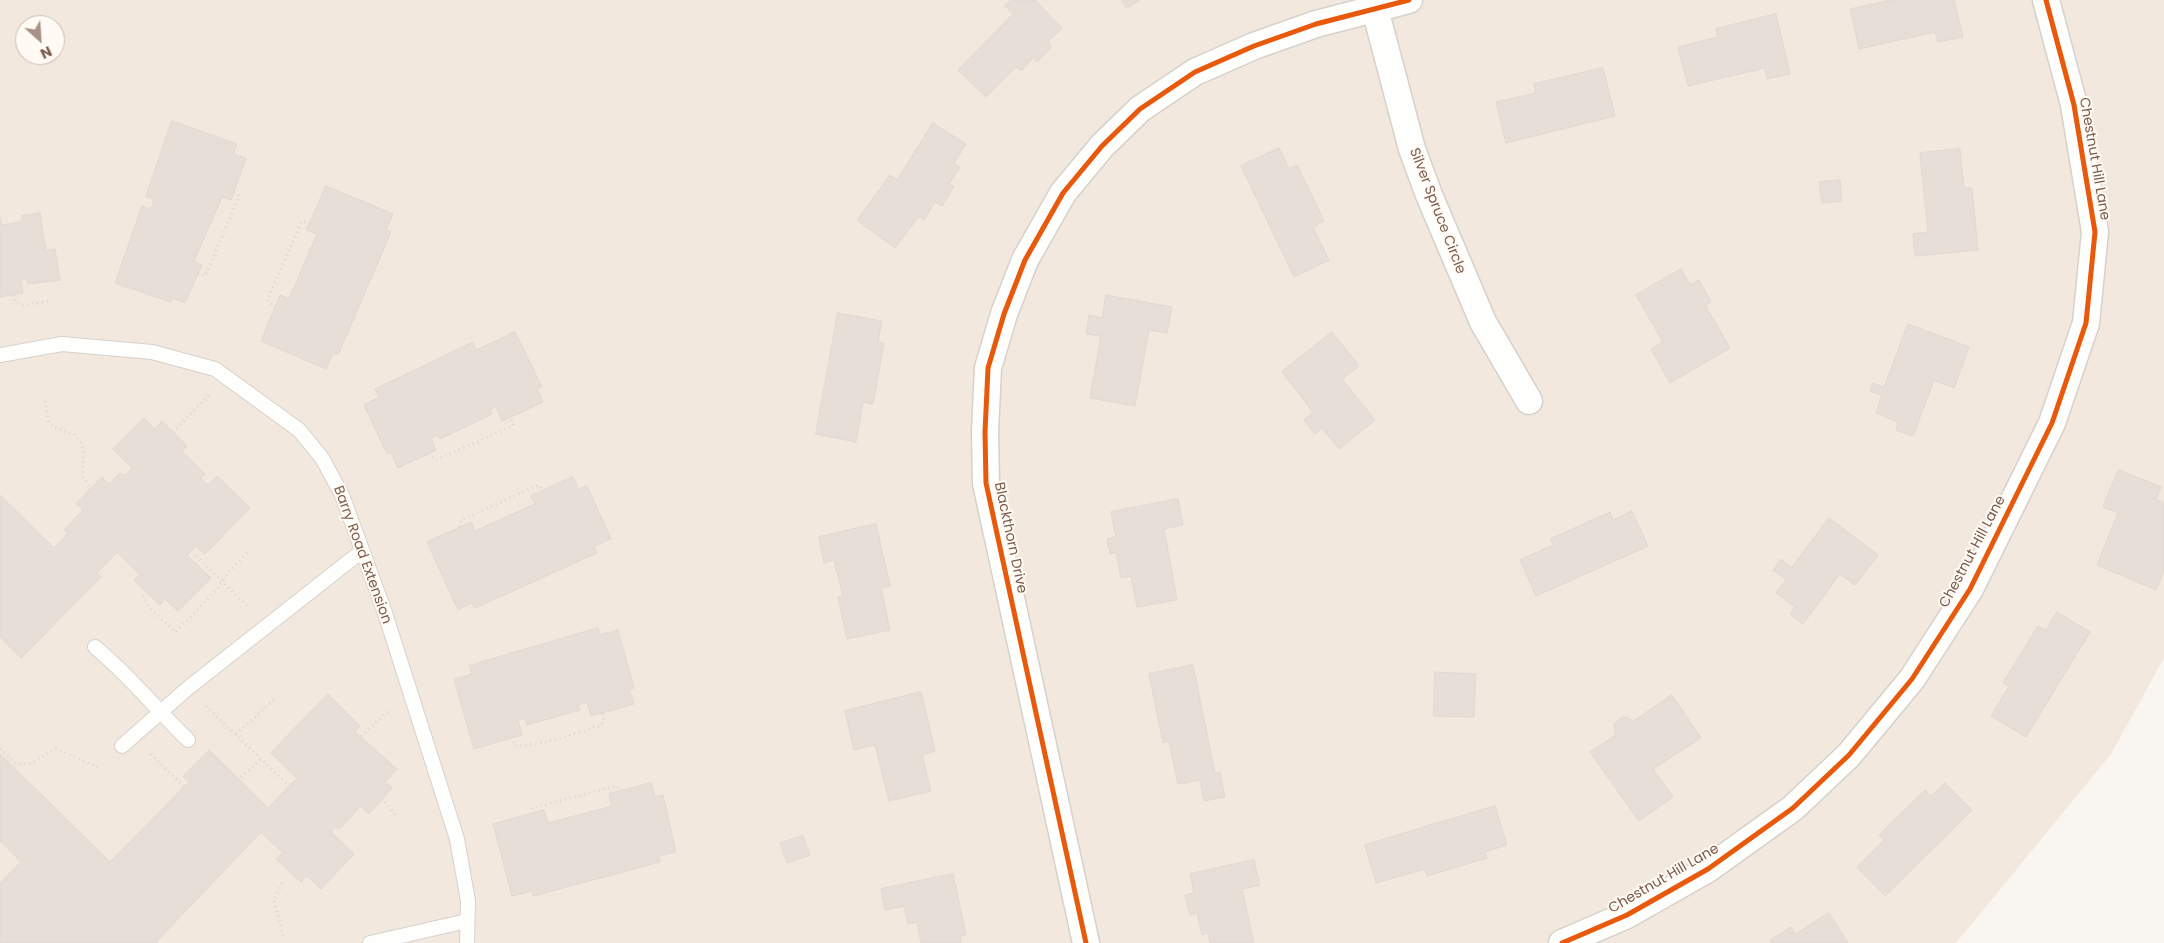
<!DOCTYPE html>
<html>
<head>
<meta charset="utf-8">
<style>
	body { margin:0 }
	#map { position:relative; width:2164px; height:943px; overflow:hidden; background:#f9f5f0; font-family:Poppins,sans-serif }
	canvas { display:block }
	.north { position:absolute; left:15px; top:15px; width:50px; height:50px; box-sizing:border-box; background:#fffaf3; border:1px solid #cabbb1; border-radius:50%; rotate:154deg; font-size:14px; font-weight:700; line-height:20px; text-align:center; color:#7a5c4d }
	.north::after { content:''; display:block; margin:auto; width:18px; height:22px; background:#a69286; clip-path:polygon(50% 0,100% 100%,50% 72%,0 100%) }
</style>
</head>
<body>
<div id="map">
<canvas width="2164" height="943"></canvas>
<div class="north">N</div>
</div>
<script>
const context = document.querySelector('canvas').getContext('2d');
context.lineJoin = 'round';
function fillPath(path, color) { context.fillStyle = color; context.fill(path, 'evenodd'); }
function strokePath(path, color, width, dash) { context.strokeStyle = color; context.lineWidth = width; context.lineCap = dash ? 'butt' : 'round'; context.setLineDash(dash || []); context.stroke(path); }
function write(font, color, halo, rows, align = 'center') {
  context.font = font + ' Poppins,sans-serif'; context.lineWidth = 4; context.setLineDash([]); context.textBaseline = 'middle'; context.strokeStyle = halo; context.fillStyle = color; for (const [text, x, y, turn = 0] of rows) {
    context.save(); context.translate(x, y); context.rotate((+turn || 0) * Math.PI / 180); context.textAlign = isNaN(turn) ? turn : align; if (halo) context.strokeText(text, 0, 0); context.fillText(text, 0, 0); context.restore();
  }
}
const residential = new Path2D(`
	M0,0H2164V658L2111,754L1956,943H0ZM25,25H55V55H25Z`);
const building = new Path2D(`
	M1011,0H1035L1062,28L1048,42L1052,47L1037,62L1033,58L1021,71L1016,67L986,97L958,70L1013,14L1005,6Z
	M1122,0H1140L1127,8Z
	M1954,0L1963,37L1938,42L1935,32L1859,49L1850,9L1892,0Z
	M1776,14L1790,74L1767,79L1765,68L1688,86L1678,47L1718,37L1716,29Z
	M1603,68L1615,116L1506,143L1496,102L1536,93L1534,84Z
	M172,121L237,144L233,154L246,158L231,200L222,197L194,261L202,265L185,303L173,298L171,302L115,283L142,206L151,210L154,199L146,197Z
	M933,123L966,144L954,163L960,167L949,184L954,186L942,206L935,202L924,220L919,216L895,248L857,220L890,175L897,180Z
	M1279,148L1289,169L1297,165L1324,221L1313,227L1329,260L1294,277L1241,166Z
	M1960,149L1964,188H1972L1978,250L1915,256L1913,234L1928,232L1920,153Z
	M1840,180L1842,201L1822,203L1819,182Z
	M326,186L393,214L386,230L391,232L338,355L333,353L326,369L261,341L280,295L289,299L317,234L307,230Z
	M40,213L46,251L55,249L60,280L28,284L27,278L21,279L23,293L0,297V218L2,225L22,222V216Z
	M1681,269L1690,285L1699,280L1711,302L1705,305L1730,348L1670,383L1651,349L1663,342L1636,295Z
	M1106,295L1172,307L1167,333L1149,330L1135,406L1090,398L1101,336L1086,334L1089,315L1102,318Z
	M838,313L882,321L878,342L884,343L873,404L863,402L856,442L816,434Z
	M1908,324L1969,347L1954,388L1934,380L1913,436L1896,430L1898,422L1876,413L1882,395L1870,391L1873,383L1884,387Z
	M515,332L542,387L537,389L543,402L502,421L496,407L490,410L492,414L440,439L437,435L431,438L436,450L398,468L391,452L387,454L364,405L379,397L375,389L473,342L476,350Z
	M1332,332L1359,366L1342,379L1375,420L1339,449L1322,428L1315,434L1304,420L1313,412L1282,372Z
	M144,418L155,429L162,421L187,446L182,451L205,474L200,478L208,485L217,476L250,508L205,554L196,546L187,555L211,578L178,611L165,599L160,605L134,580L140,575L117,552L97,573L101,577L21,658L0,637V495L54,548L68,533L64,530L83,510L76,504L90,489L102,477L109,484L120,473L124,476L132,468L113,449Z
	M2119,470L2161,487L2156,499L2164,503V571L2156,590L2097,565L2118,513L2103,507Z
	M573,477L578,489L587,486L611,539L594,546L597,553L475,608L472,603L458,610L427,542L471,522L475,531L535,504L531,496Z
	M1178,499L1183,525L1164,529L1177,600L1137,607L1131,576L1121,578L1116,552L1110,554L1107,539L1116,537L1111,512Z
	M1632,511L1648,546L1536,596L1520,560L1553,545L1550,539L1610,512L1613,520Z
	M1829,518L1878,555L1855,585L1840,574L1803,624L1790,614L1795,607L1776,593L1786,580L1773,570L1781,559L1791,568Z
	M876,524L890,586L881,588L890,630L847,639L838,597L843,596L834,560L824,563L819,537Z
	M2057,612L2090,632L2026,737L1991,716L2009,686L2003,683L2038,626L2046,630Z
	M598,628L600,635L618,630L634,688L629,689L634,704L591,716L587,702L578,705L580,710L527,725L525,718L518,720L522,735L474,749L454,679L472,674L469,666Z
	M1193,665L1215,773L1220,772L1225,797L1204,801L1200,780L1178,784L1169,741L1163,743L1149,674Z
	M1435,672L1476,674L1474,717L1434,716Z
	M921,692L935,751L922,755L931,791L889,801L875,745L854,750L845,711Z
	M328,694L360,726L355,732L397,769L385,782L392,788L369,814L360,806L340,829L336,826L331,832L354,854L321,889L307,876L301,882L276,859L283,853L261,832L157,941L158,943H0V883L21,862L0,841V754L110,862L189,782L183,776L209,750L268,808L297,778L271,753Z
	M1672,695L1701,738L1653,769L1673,797L1639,821L1590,752L1616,735L1614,725L1619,719L1626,717L1633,721Z
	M651,783L655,797L663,795L676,852L659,856L660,862L533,896L532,891L512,896L493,824L544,810L548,823L612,806L609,794Z
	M1945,783L1972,810L1885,896L1857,867L1884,840L1879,835L1925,790L1931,796Z
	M1495,806L1507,845L1485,852L1487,858L1427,876L1425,869L1376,883L1365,845Z
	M803,836L810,855L787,863L780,843Z
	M1254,860L1260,885L1242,889L1254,943H1210L1208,933L1202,935L1197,913L1190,915L1185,895L1194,893L1190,874Z
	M953,874L966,935L960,936L961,943H921L917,922L908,924L904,906L885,910L881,889Z
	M1829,913L1848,943H1772L1770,940L1791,927L1795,934Z`);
const path = new Path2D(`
	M198,273L205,276L239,196L234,192
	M13,295L16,303L23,305L51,301
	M275,308L267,300L302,221L310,223
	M45,401L49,421L53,427L74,434L80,441L83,448V476L90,489
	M173,432L209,395
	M429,453L436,460L513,426L511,417
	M460,527L461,520L539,485L543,491
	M196,556L249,608
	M143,596L150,609L176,632L219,587L227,574L249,551
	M206,706L287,784
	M236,734L276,698
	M361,736L390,710
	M512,737L515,746C543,746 573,733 600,726L604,721L602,713
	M0,749L15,763L29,764L56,749L100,768
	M151,754L184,787
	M241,777L261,759
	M385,802L397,817
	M531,814L532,808L616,786L620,791
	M282,883L274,900L283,936`);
const lane = new Path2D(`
	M0,355L62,344L152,352L215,369L299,430L322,458L342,495L384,610L457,839L468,901L467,943
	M95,647C129,675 156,709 188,740
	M122,746L188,688L362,551
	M370,943L467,921`);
const street = new Path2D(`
	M1375,9L1412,149L1429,195L1483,322L1529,401
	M1086,943L986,483L985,432L988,368L1004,314L1025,260L1063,193L1102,146L1140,109L1195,72L1254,46L1316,24L1409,0
	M1562,943L1627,915L1708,869L1793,808L1849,755L1912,679L1970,589L2052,423L2086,323L2095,232L2074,105L2046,0`);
const cycleway = new Path2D(`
	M1086,943L986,483L985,432L988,368L1004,314L1025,260L1063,193L1102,146L1140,109L1195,72L1254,46L1316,24L1409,0
	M1562,943L1627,915L1708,869L1793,808L1849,755L1912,679L1970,589L2052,423L2086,323L2095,232L2074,105L2046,0`);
const streetNames = [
	["Chestnut Hill Lane",2094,159,80],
	["Silver Spruce Circle",1437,211,69],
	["Blackthorn Drive",1010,538,78],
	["Chestnut Hill Lane",1973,552,-62],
	["Barry Road Extension",362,555,70],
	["Chestnut Hill Lane",1664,879,-30]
];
fillPath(residential, '#f2e8de');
fillPath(building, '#e6ded7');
strokePath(building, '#e2d8d2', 1);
strokePath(lane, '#d7d1cb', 16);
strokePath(street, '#d7d1cb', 29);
strokePath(path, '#dcd5d0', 3, [1, 4]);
strokePath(lane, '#fefefd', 14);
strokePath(street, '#fefefd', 26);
strokePath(cycleway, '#e8590c', 5);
write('14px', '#7a5c4d', '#fffaf3', streetNames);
</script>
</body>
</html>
